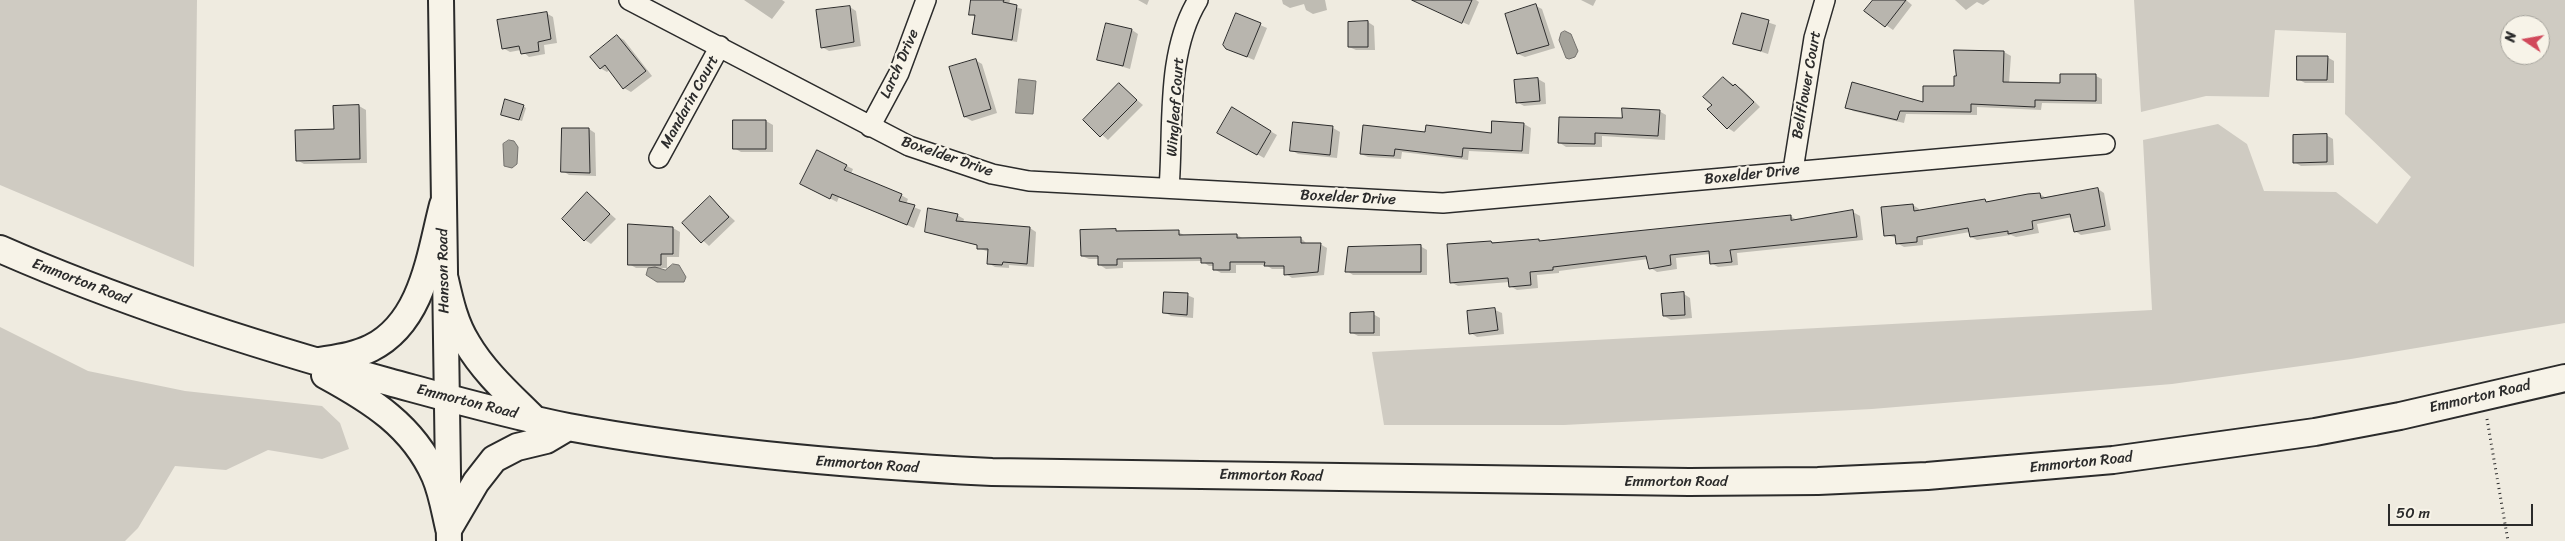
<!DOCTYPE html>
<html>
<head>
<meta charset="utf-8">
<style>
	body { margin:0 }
	#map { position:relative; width:2565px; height:541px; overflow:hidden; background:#efebe0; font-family:Sriracha,sans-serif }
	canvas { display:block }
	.north { position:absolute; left:2500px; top:15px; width:50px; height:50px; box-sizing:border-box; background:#f7f3e8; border:1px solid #a5a39c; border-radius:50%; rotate:282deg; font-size:14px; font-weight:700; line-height:20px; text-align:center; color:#2b2b2b }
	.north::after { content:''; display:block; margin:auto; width:18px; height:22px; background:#d1495b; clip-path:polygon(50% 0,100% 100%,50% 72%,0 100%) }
	.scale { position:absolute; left:2388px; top:504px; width:145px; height:22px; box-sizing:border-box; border:2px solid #2b2b2b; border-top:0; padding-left:6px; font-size:15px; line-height:18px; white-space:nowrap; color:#2b2b2b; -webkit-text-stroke:4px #f7f3e8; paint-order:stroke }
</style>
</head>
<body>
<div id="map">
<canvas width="2565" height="541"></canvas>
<div class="north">N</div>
<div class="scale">50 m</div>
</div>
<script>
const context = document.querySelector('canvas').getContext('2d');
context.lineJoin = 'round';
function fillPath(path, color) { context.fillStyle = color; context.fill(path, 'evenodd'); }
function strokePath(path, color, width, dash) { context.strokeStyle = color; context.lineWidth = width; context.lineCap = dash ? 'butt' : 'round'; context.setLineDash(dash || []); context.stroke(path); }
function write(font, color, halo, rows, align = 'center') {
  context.font = font + ' Sriracha,sans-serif'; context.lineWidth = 4.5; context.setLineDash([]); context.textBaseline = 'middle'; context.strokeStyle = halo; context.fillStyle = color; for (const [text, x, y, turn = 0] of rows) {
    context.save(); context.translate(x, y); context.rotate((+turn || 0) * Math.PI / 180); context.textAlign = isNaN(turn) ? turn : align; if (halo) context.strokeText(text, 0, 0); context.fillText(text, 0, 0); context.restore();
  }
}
const green = new Path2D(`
	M0,0H197L194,267L0,185Z
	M2134,0H2565V323L2351,359L2172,384L1872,409L1564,425H1384L1372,352L2152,310L2143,140L2218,124L2247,144L2264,191L2336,192L2377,224L2411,177L2345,114L2346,33L2275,30L2269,97L2206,96L2141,112ZM2510,25H2540V55H2510Z
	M0,327L88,371L185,391L322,406L340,423L349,449L322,459L268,450L226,470L175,466L138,528L125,541H0Z`);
const water = new Path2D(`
	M1565,31L1571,34L1578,51L1575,57L1569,59L1566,58L1559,40L1561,33Z
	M1019,79L1036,81L1033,114L1016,113Z
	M509,140L514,141L518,147L517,164L512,168L504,166L503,144Z
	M673,264L679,265L686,277L684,282H657L646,275L648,268L655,267L665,270Z`);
const shadow = new Path2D(`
	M744,0H782L785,2L772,19Z
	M972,0H1010L1009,5L1022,9L1017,42L979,36L973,33L976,17L970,14Z
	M1138,0H1149L1147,5Z
	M1282,0H1325L1327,10L1313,14L1306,10L1304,4L1290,8L1283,4Z
	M1437,0H1476L1479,2L1469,25L1440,12Z
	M1581,0H1596L1593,6Z
	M1874,0H1906L1912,5L1893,30L1866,11Z
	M1955,0H1990L1983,5L1977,2L1966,10Z
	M1536,6L1542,9L1555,48L1525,57L1518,54Z
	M850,7L856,11L861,46L829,51L822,47Z
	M546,13L553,17L557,43L544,45L545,54L529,57L521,50L510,52L503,48Z
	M1743,14L1776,25L1768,54L1735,43Z
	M1237,15L1267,28L1254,60L1235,52Z
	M1368,22L1374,26L1375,50H1356L1349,47Z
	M1132,30L1138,34L1130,69L1098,59Z
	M617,36L624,40L652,76L631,92L624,88L610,69L607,72L600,68Z
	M1955,51L2004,52L2011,56L2009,83L2061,84L2096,76L2102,79V104L2042,103L2041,110L1977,107V115L1906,114L1904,123L1853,111L1846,107L1924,103L1955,88L1958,77Z
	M2327,57L2334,61V83H2305L2298,79Z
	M975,60L982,64L997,113L972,121L965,117L951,68Z
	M1538,79L1545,83L1546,104L1524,106L1517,102Z
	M1724,79L1742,89L1760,107L1734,132L1728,128L1713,105Z
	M1119,85L1143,105L1108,140L1085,120Z
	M359,106L366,110L367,163L304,164L297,160L335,131V107Z
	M523,106L526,108L522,121L505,116Z
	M1232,109L1277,135L1264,158L1219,132Z
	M1659,111L1666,115L1665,140L1602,136V147H1566L1560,143L1623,119Z
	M734,121H766L773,125V152H741L734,148Z
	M1493,122L1524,124L1531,128L1529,154L1469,151L1468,160L1402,152L1401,159L1368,157L1361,154L1426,134H1492Z
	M1294,124L1333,128L1340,132L1337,158L1298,154L1291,150Z
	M589,129L595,133L596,176L569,175L563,171Z
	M2326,135L2333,139L2334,165L2301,166L2294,162Z
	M847,166L853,169L851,174L901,195L908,199L906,204L921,210L914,228L839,197L837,202L808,187Z
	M2098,189L2104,193L2111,230L2081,235L2075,231L2072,217L2037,224L2039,233L2016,237L2011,235L1977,240L1971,237L1970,232L1923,240V245L1904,247L1897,243V238L1885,235L1913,205L1919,209V212L2040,194L2046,198Z
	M588,194L616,219L591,244L585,240Z
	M710,198L735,221L709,246L684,223Z
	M1853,212L1860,216L1863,240L1737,253L1738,265L1718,267L1711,263L1710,254L1676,258L1677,269L1657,272L1651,268L1648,259L1559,271V273L1537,275L1538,288L1517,290L1510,286V282L1458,286L1451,282L1491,242H1542L1790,216L1797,220Z
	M957,215L964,219L963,223L1030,228L1036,232L1034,267L1009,265V268L995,267L988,263L989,252L978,248L983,245L926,231Z
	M673,228L680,232L679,257H667V268H636L629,264Z
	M1178,232L1186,236L1237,235L1244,239L1301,238L1307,244H1320L1327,248L1324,275L1292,278L1286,274V269H1272L1266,265H1236V273H1221L1214,269V266H1209L1202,261L1123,262V268L1106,269L1100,265L1099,259H1089L1082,256Z
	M1420,246L1427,250V275H1353L1347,271Z
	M1684,294L1690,298L1692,318L1671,320L1664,316Z
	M1187,295L1194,298L1193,318L1171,316L1164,312Z
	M1495,310L1502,313L1504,334L1477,337L1471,333Z
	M1373,314L1380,318V336H1358L1351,332Z`);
const building = new Path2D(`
	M971,0H1004L1003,2L1017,5L1012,40L972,34L975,15H969Z
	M1412,0H1472L1462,23Z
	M1873,0H1906L1885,27L1864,11Z
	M1536,4L1549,45L1517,54L1505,14Z
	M850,6L854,42L821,48L816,10Z
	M547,12L551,39L538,42L539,51L521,54L519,46L502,49L497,20Z
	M1236,13L1261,23L1247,57L1226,49L1223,45Z
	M1742,13L1769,20L1761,51L1733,44Z
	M1368,21V47H1348V22Z
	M1106,23L1132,29L1123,66L1097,60Z
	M617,35L646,71L623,89L605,65L600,69L590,57Z
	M1954,50L2004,51L2003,82L2060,83V74H2096V101L2035,100V107L1971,104V112L1900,111L1897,120L1845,108L1852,82L1923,102V86H1954V76H1956Z
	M2297,56H2328L2327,80H2297Z
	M976,59L991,109L964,117L949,67Z
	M1723,77L1733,86L1735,84L1754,102L1727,129L1707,109L1712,105L1703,97Z
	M1538,78L1540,101L1516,103L1514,80Z
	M1119,83L1137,100L1100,137L1083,120Z
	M505,99L524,105L519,120L501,115Z
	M359,105L360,159L296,161L295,130L334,129L333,106Z
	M1232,107L1271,131L1257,155L1217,133Z
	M1622,108L1660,110L1658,136L1595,133V144L1558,143L1559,117L1622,118Z
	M733,120H766V149H733Z
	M1492,121L1524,123L1522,151L1463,148L1462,157L1395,149L1394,156L1360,154L1363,125L1425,132L1426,125L1491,133Z
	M1293,122L1333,126L1330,155L1290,151Z
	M562,128H589L590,173L561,172Z
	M2327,134V162L2293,163V135Z
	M817,150L847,165L844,170L902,194L899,201L915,205L907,225L832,194L830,199L800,184Z
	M2098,188L2105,226L2074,232L2070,214L2032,221L2033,229L2008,234V231L1970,237L1968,228L1917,237V242L1896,244L1895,235L1884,236L1881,207L1913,204L1914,211L1985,199L1986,202L2028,194L2040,193L2041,198Z
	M587,192L610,214L584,241L562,219Z
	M710,196L729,217L701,243L682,223Z
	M928,208L958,214L956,221L1030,227L1027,264L1003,262L1002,265L987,264L988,249H977V245L925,232Z
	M1853,210L1857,237L1730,250L1732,262L1710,264L1709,251L1670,255L1671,265L1649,269L1646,256L1553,267V270L1530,272L1531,285L1509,287L1508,278L1450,283L1447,244L1491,241L1492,243L1539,239V241L1791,215V220Z
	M628,224L673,227V254H661V265H628Z
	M1116,229V231L1179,230V235L1237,234V238L1301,237V243H1321L1318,272L1284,275V266H1264L1265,262H1230V270H1213V263H1201V258L1117,259V265H1098V256H1081L1080,230Z
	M1421,245V272H1345L1348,247Z
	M1164,292L1188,293L1187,315L1163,313Z
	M1684,292L1685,315L1663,316L1661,294Z
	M1495,308L1498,330L1469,334L1467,311Z
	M1374,312V333H1350V313Z`);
const path = new Path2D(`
	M2487,419L2508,541`);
const minor = new Path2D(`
	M629,0L909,146L992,174L1029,181L1443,203L2105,144
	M870,127L899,73L926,0
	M659,158L720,46
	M1793,170L1814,38L1825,0
	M1169,188C1174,128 1165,54 1198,0`);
const tertiary = new Path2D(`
	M441,0L449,541`);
const secondary = new Path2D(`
	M0,249C125,304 257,346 389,382C448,398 508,415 568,427C709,453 850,465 992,472L1689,482L1818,481L1927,476L2113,460L2315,432L2400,416L2565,378
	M445,280C450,302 455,324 467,343C484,372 510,395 534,419
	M319,361C337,358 355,356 371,348C423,322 430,255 443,205
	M325,375C371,400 413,426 435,476C442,492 445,511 449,528
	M449,528L476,482L494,459L517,447L546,440L568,427`);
const streetNames = [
	["Larch Drive",900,64,-66],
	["Bellflower Court",1807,85,-80],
	["Mandarin Court",690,102,-61],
	["Wingleaf Court",1176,107,-86],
	["Boxelder Drive",947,157,19],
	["Boxelder Drive",1752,175,-6],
	["Boxelder Drive",1348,198,3],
	["Hanson Road",444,271,-91],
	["Emmorton Road",81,282,21],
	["Emmorton Road",2480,397,-13],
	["Emmorton Road",467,402,14],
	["Emmorton Road",2081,463,-6],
	["Emmorton Road",867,465,4],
	["Emmorton Road",1271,476,1],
	["Emmorton Road",1676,482]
];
fillPath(green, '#cfcbc2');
fillPath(water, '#a4a29a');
strokePath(water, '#74726e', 1);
fillPath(shadow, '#0003');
fillPath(building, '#b8b5ae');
strokePath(building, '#2b2b2b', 1);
strokePath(minor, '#2b2b2b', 22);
strokePath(tertiary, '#2b2b2b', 28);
strokePath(secondary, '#2b2b2b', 30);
strokePath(path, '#2b2b2b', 3, [1, 4]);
strokePath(minor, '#f7f3e8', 19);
strokePath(tertiary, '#f7f3e8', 24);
strokePath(secondary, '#f7f3e8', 26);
write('15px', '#2b2b2b', '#f7f3e8', streetNames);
</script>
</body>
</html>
